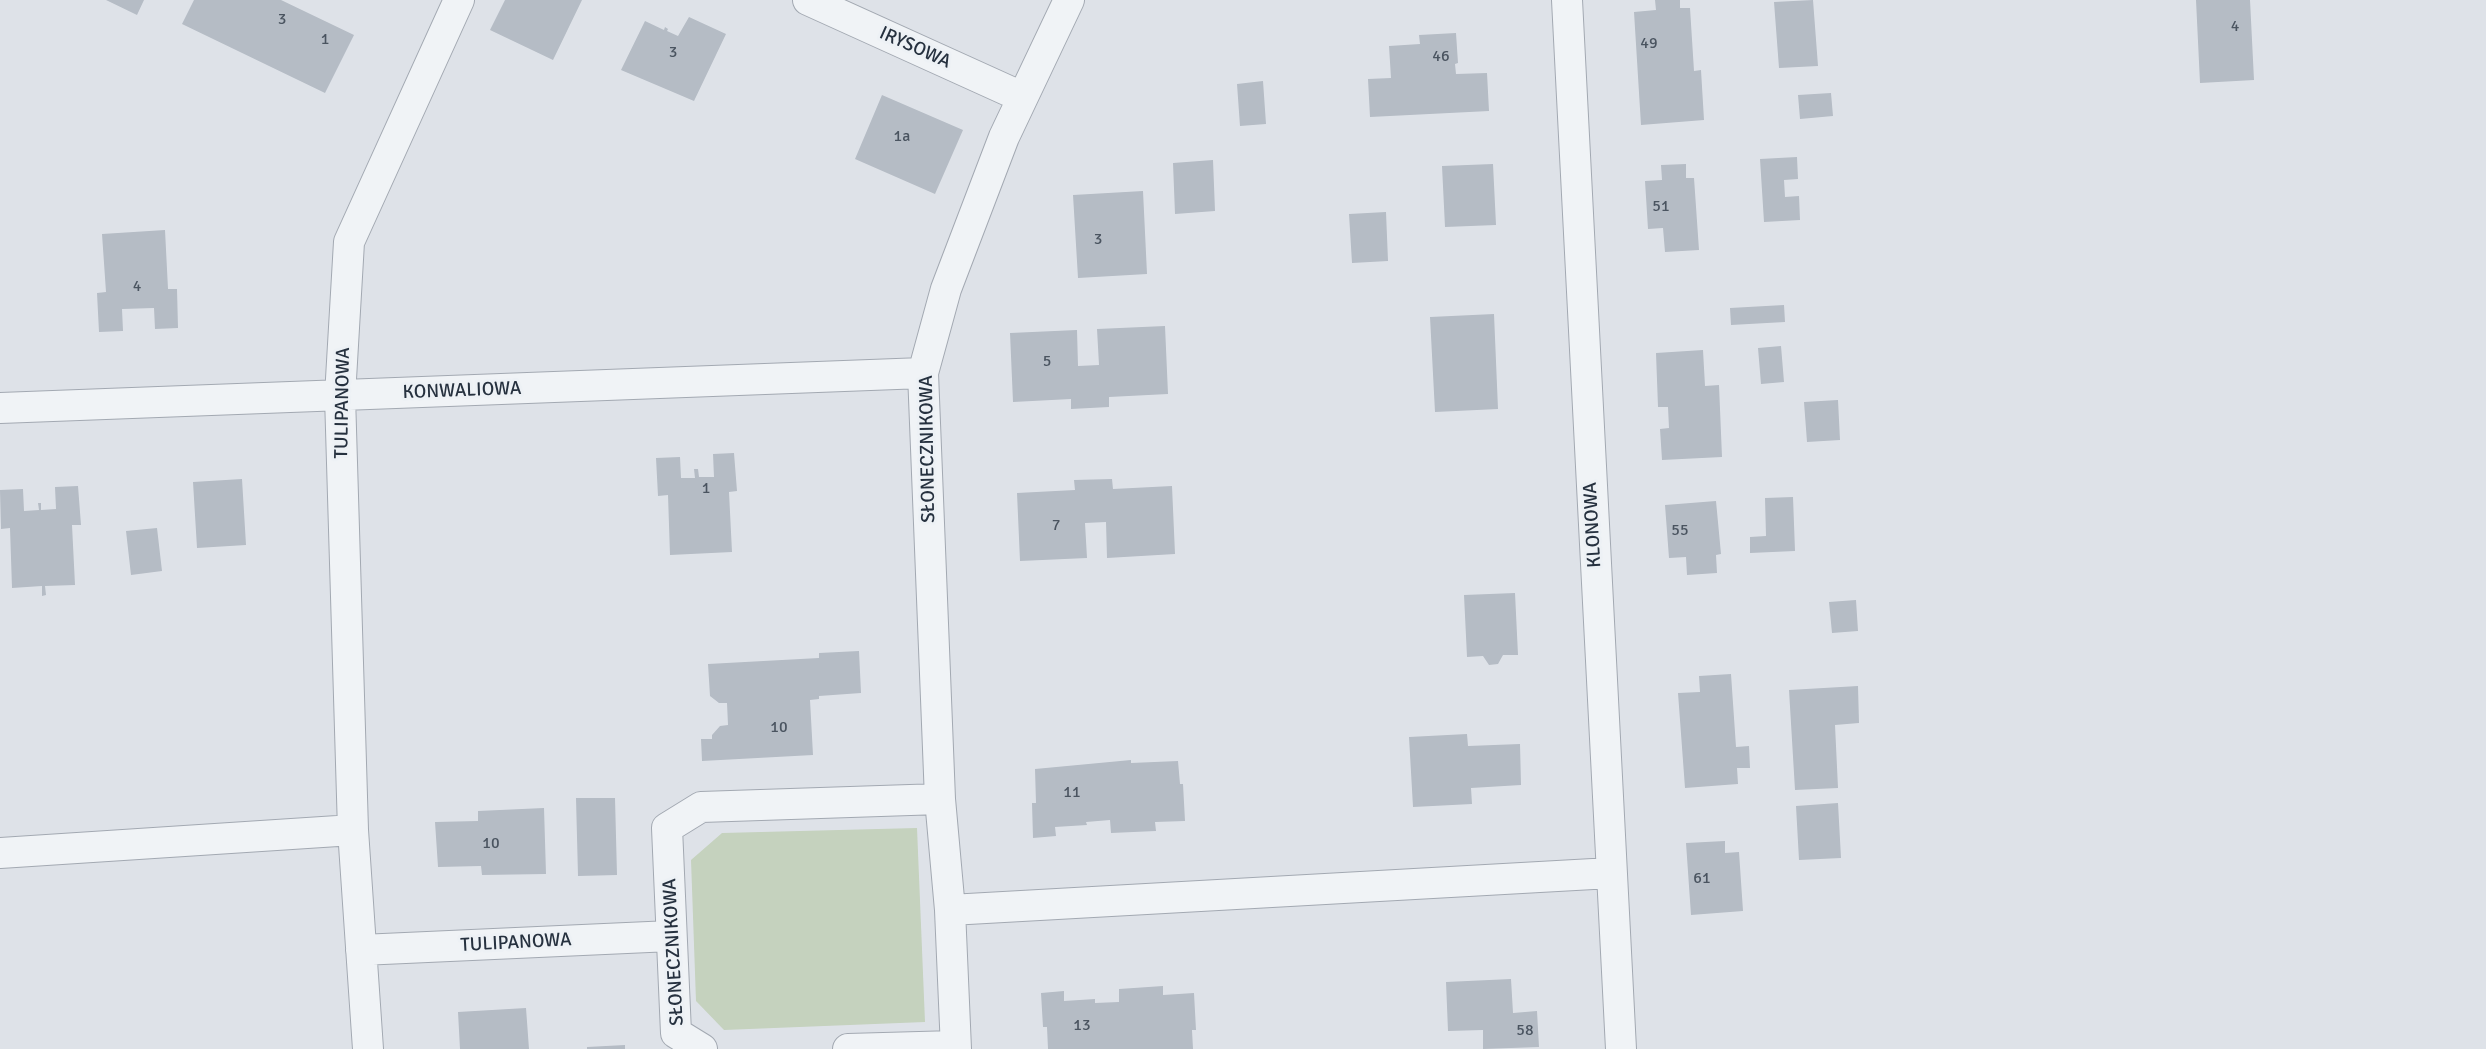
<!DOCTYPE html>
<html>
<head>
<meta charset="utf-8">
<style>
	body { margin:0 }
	canvas { display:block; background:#dee2e8 }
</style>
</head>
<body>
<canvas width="2486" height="1049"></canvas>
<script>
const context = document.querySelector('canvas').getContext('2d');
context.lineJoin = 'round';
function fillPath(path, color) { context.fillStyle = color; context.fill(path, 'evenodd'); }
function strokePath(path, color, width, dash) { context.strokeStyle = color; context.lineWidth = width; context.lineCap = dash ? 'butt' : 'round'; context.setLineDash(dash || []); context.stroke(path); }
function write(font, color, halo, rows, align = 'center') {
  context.font = font + ' Signika,sans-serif'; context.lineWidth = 6; context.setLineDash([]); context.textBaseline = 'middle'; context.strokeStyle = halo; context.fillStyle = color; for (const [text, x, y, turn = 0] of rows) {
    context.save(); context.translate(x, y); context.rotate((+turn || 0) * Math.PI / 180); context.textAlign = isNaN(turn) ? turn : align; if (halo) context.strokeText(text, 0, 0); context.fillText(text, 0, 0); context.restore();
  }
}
const green = new Path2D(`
	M917,828L925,1022L724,1030L696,1001L691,860L722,833Z`);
const building = new Path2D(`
	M106,0H144L137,15Z
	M194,0H281L354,35L325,93L182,24Z
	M505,0H582L553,60L490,30Z
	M1655,0H1680V8H1690L1694,71L1701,70L1704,120L1641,125L1634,12L1656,10Z
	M1813,0L1818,66L1779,68L1774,2Z
	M2196,0H2250L2254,80L2200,83Z
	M689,17L726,34L694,101L621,70L645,21L664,30L665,27L668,29L667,31L678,36Z
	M1456,33L1458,63L1455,64L1456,74L1487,73L1489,111L1370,117L1368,79L1391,78L1389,46L1420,44L1419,35Z
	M1263,81L1266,124L1240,126L1237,84Z
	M1831,93L1833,116L1800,119L1798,95Z
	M882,95L963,130L935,194L855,159Z
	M1797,157L1798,179L1784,180L1785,197L1799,196L1800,220L1764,222L1760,159Z
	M1213,160L1215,211L1175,214L1173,163Z
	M1493,164L1496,225L1445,227L1442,166Z
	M1686,164V178H1694L1699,250L1665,252L1663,228L1648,229L1645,181L1662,180L1661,165Z
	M1143,191L1147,274L1078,278L1073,195Z
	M1386,212L1388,261L1352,263L1349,214Z
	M165,230L168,289H177L178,328L155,329L154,308L122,309L123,331L99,332L97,293L106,292L102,234Z
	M1784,305L1785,322L1731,325L1730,308Z
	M1494,314L1498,409L1435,412L1430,317Z
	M1165,326L1168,394L1109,397V407L1071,409V399L1013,402L1010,333L1077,330L1078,366L1099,365L1097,329Z
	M1781,346L1784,382L1761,384L1758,348Z
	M1703,350L1705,386L1719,385L1722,457L1662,460L1660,429L1669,428L1668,407H1658L1656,353Z
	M1838,400L1840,440L1807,442L1804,402Z
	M734,453L737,491L729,492L732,552L670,555L668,495L658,496L656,458L680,457L681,478H695L694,469H698L699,477H714L713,454Z
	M242,479L246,545L197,548L193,482Z
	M1112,479L1113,489L1172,486L1175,554L1107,558L1106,522L1085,523L1087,558L1020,561L1017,493L1075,490L1074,480Z
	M78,486L81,525H72L75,585L45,586L46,595L42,596V586L12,588L10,528L1,529L0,490L23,489L24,511L39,510L38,503H41V510L56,509L55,487Z
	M1793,497L1795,551L1750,553V537L1766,536L1765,498Z
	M1716,501L1721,554L1716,555L1717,573L1687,575L1686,557L1669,558L1665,505Z
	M157,528L162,571L131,575L126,531Z
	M1515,593L1518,655H1503L1498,664L1489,665L1483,656L1467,657L1464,595Z
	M1856,600L1858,631L1832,633L1829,602Z
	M859,651L861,693L819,696V699L810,700L813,755L702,761L701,739H712V735L720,726L728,725L727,703H719L710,696L708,664L819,658V653Z
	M1731,674L1736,747L1749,746L1750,768H1737L1738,784L1685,788L1678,693L1700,692L1699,676Z
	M1858,686L1859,723L1835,725L1838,788L1795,790L1789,690Z
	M1467,734L1468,746L1520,744L1521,785L1471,788L1472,804L1413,807L1409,737Z
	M1131,760V763L1178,761L1180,784H1183L1185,821L1155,822L1156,831L1111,833L1110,820L1086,822L1087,825L1055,827L1056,836L1033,838L1032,803H1036L1035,769Z
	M576,798H615L617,875L578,876Z
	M1838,803L1841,858L1799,860L1796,806Z
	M544,808L546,874L482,875L481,866L438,867L435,822L478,821V811Z
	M1725,841V853L1739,852L1743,911L1691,915L1686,843Z
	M1511,979L1513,1013L1537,1011L1539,1047L1483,1049V1030L1448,1031L1446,982Z
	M1163,986V995L1194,993L1196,1030H1192L1193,1049H1048L1047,1027H1043L1041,993L1064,991V1001L1095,999V1003L1119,1002V989Z
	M526,1008L529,1049H460L458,1012Z
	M625,1045V1049H587V1047Z`);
const street = new Path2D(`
	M808,0L1022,97
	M1567,0L1621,1049
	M0,408L923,373
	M0,853L353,830
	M950,910L1611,873
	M361,950L671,936
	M368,1049L353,830L340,396L349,242L459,0
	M702,1049L676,1033L667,828L701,807L940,799
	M848,1049L955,1046
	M956,1049L950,910L940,799L923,373L946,289L1004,137L1069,0`);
const numberNames = [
	["3",282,20],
	["4",2235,27],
	["1",325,40],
	["49",1649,44],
	["3",673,53],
	["46",1441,57],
	["1a",902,137],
	["51",1661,207],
	["3",1098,240],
	["4",137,287],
	["5",1047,362],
	["1",706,489],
	["7",1056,526],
	["55",1680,531],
	["10",779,728],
	["11",1072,793],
	["10",491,844],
	["61",1702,879],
	["13",1082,1026],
	["58",1525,1031]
];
const streetNames = [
	["IRYSOWA",915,48,24],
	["KONWALIOWA",462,391,-2],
	["TULIPANOWA",343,403,-89],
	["SŁONECZNIKOWA",928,449,-91],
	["KLONOWA",1593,525,-93],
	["TULIPANOWA",516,943,-3],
	["SŁONECZNIKOWA",674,952,-93]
];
fillPath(green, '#c5d2be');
fillPath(building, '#b5bcc5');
strokePath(street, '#a3a9b2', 32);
strokePath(street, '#f0f3f6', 30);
write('16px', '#4a5460', null, numberNames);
write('19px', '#26313f', '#edf1f5', streetNames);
</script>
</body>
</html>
